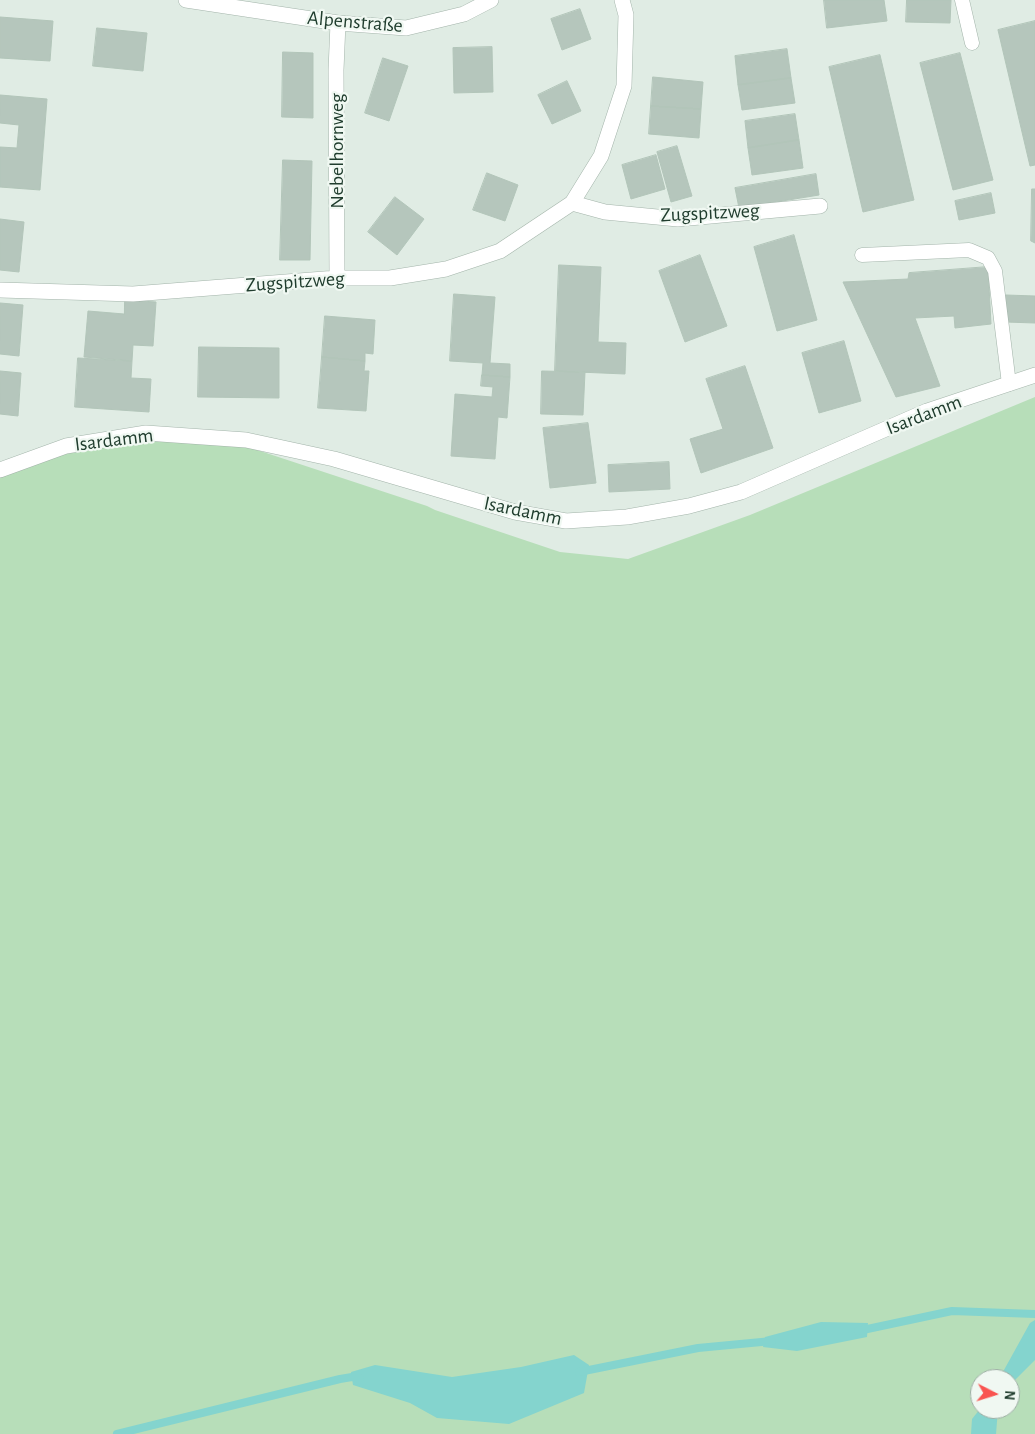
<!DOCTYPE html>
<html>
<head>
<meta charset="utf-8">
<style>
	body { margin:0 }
	#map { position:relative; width:1035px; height:1434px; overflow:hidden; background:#e0ece4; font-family:"Alegreya Sans",sans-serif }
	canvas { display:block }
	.north { position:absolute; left:970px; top:1369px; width:50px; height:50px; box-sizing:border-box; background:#f0f8f2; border:1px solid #9dada4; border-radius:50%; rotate:95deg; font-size:14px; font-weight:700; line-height:20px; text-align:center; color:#203d2e }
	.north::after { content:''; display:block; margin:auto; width:18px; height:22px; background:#f95450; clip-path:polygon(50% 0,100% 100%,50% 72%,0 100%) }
</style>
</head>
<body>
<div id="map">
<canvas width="1035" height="1434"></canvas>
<div class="north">N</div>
</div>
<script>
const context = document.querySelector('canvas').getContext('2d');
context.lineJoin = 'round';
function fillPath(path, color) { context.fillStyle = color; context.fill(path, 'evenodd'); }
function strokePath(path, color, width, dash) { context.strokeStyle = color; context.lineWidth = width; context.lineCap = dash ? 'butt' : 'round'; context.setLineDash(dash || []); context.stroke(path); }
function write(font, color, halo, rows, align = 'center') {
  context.font = font + ' "Alegreya Sans",sans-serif'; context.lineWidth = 4.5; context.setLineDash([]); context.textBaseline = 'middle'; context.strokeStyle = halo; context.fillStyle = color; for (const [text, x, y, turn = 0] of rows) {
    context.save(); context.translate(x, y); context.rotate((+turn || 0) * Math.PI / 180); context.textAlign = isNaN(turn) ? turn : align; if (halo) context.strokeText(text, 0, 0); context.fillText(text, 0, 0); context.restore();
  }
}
const green = new Path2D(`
	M1035,397V1434H0V476L66,451L146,439L245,446L427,506L435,510L560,552L628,559L750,515ZM980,1379H1010V1409H980Z`);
const water = new Path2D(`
	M1035,1320V1360L1010,1385V1379H999L1030,1323Z
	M821,1322L868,1323L867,1337L797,1351L763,1347L765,1337Z
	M574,1355L589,1365L584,1393L509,1424L437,1418L410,1403L353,1385L351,1372L375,1365L452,1377L521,1367Z
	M980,1409H998L996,1434H971L972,1419Z`);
const stream = new Path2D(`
	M858,1331L952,1311L1035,1314
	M579,1372L698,1348L772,1341
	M117,1434L340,1379L352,1377L360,1378`);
const building = new Path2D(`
	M824,0H884L887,21L827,28Z
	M907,0H951L950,23L906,22Z
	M580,9L591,39L562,50L551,19Z
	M0,17L53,21L50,61L0,58Z
	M1035,21V165L1030,166L998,30Z
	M97,28L147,33L143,71L93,66Z
	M492,47L493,92L454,93L453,48Z
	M787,49L791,78L738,85L735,56Z
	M283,52L313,53V118L282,117Z
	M960,53L993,180L953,190L920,63Z
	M880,55L914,200L863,212L829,67Z
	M383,58L408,66L389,121L365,113Z
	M653,77L703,82L701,109L651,106Z
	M791,78L795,103L742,110L738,85Z
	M567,81L581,111L552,124L538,95Z
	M0,95L47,99L40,190L0,187V147L17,148L19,125L0,123Z
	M651,106L701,109L699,138L649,134Z
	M795,114L799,140L748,148L745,121Z
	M799,140L803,168L752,175L748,148Z
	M677,146L692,196L671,202L657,152Z
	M656,155L665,189L631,199L622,165Z
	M283,160L312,161L310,260H280Z
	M487,173L518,185L505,221L473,210Z
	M816,174L819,195L739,208L735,188Z
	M1032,189H1035V243L1031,241Z
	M991,193L995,213L959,220L955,201Z
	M395,197L424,219L397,255L368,232Z
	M0,219L24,222L19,272L0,270Z
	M794,235L817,320L777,331L754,247Z
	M700,255L727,326L685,342L659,271Z
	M559,265L601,267L598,342L626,343L625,374L555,371Z
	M988,267L991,324L955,328L954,316L915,318L940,386L896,397L843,282L908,279L909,273Z
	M454,294L495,297L490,363L510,364V377L482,375L483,363L450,361Z
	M1006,295L1035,296V323L1006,322Z
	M125,300L156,302L153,346L133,345L132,361L84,357L88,311L124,314Z
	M0,303L23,305L19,356L0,354Z
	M325,316L375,320L373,354L365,353V361L322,357Z
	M844,341L861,401L819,413L802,353Z
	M199,347L279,348V398L198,397Z
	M322,357L365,361L364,371H369L366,411L318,408Z
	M78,358L132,361L131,378L151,379L149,412L75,407Z
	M745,366L773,448L701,473L690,439L723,429L706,379Z
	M0,371L21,373L18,416L0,414Z
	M542,371L585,372L583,415L541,414Z
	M482,375L510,377L507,418L498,417L495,459L451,456L455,394L492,397L493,387L481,386Z
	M588,423L596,483L550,488L543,428Z
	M669,462L670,489L609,492L608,465Z`);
const lane = new Path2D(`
	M962,0L972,43
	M862,255L969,250L988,258L995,271L1009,384`);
const street = new Path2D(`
	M186,0L338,23L406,28L464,14L491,0
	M572,203L605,212L678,219L820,206
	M337,278L336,70L338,23
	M0,290L133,294L337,278H390L446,269L500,251L572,203L601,156L624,86L626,15L622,0
	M0,470L66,446L146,433L246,440L334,459L515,512L566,521L627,517L689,506L741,492L927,411L1035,375`);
const streetNames = [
	["Alpenstraße",355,22,5],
	["Nebelhornweg",337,151,-90],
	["Zugspitzweg",710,213,-3],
	["Zugspitzweg",295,282,-4],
	["Isardamm",924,415,-21],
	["Isardamm",114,440,-7],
	["Isardamm",523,511,12]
];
fillPath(green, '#b7deb9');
fillPath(water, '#84d4ce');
strokePath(stream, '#84d4ce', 8);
fillPath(building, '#b5c6bc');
strokePath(building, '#b2c5b9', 1);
strokePath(lane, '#a3b4aa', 15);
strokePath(street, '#a3b4aa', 16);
strokePath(lane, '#fff', 14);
strokePath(street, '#fff', 15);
write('20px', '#203d2e', '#f0f8f2', streetNames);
</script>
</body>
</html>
